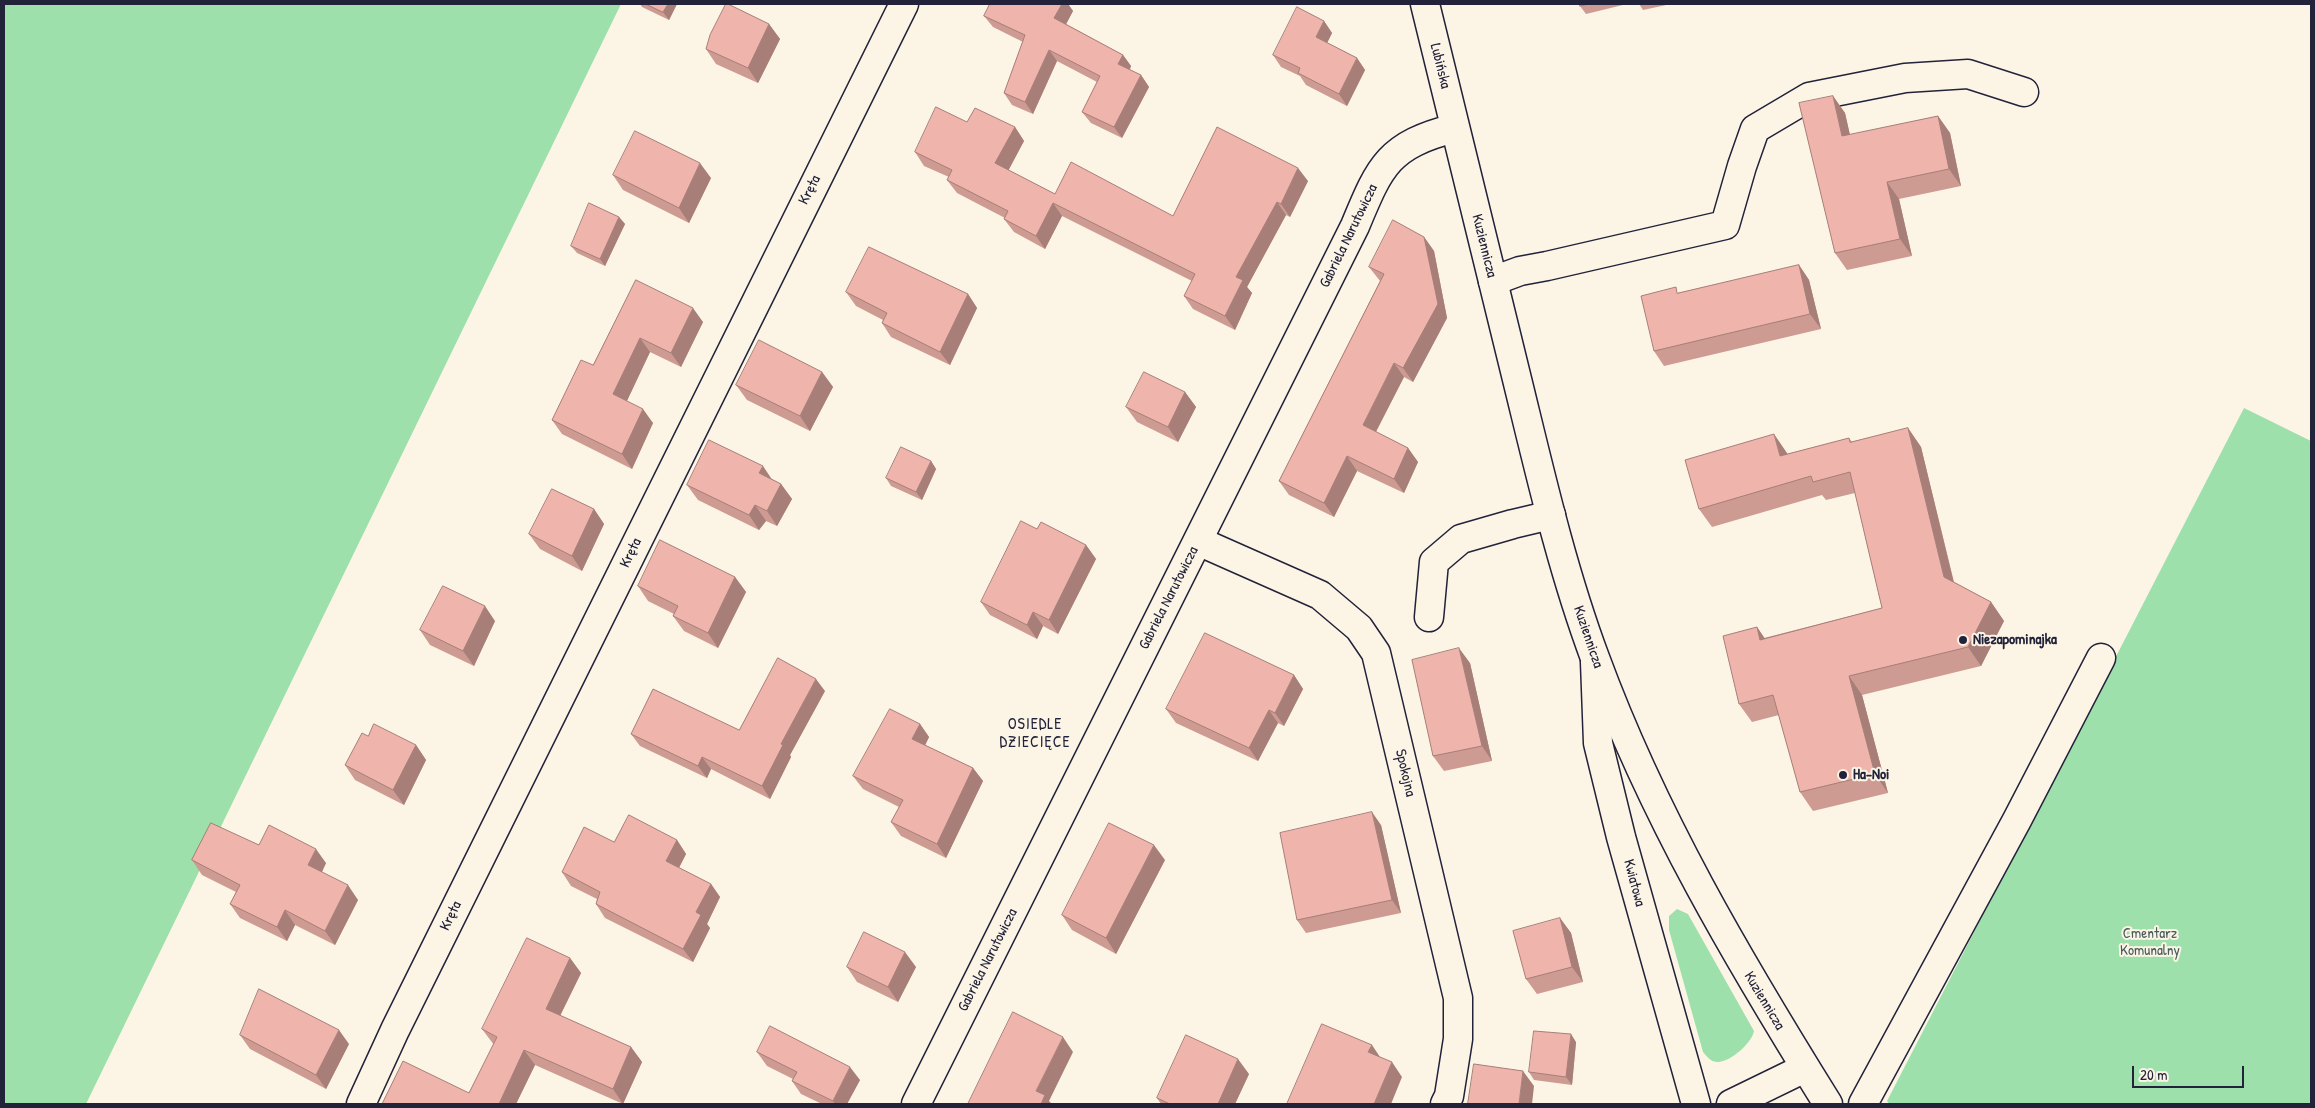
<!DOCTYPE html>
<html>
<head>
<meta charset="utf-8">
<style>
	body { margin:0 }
	#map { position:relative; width:2315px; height:1108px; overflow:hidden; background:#fcf5e5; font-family:"Patrick Hand",sans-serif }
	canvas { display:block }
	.frame { position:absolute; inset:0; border:5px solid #22223b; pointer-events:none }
	.scale { position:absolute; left:2132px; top:1066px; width:112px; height:22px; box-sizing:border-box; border:2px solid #22223b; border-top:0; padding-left:6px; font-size:15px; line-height:18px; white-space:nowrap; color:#22223b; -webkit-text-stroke:4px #fcf5e5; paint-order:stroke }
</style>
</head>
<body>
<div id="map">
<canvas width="2315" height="1108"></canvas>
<div class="frame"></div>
<div class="scale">20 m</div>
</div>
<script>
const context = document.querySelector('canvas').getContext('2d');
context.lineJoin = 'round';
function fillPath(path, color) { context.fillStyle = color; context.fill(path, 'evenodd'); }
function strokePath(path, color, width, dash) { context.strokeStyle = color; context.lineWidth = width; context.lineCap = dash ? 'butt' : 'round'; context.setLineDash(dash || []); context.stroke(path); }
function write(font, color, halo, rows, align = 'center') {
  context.font = font + ' "Patrick Hand",sans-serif'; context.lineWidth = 4; context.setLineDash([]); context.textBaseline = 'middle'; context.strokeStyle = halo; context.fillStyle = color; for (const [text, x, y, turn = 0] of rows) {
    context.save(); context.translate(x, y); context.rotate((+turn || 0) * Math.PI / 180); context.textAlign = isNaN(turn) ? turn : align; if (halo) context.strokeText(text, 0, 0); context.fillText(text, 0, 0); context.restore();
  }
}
const green = new Path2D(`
	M4,4H621L86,1104H4Z
	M2244,408L2311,441V1104H1889L1887,1101Z
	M1677,909L1688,914L1754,1031C1752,1043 1731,1061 1719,1062C1712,1063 1707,1057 1703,1052L1669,930V916Z`);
const minor = new Path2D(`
	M1493,281L1520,271L1547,266L1725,225L1742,166L1755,129L1809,97L1905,78L1968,74L2024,92
	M1198,541L1320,595L1359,628L1376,653L1458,998V1039L1449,1096L1445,1104
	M1429,617L1434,562L1461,539L1513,524L1551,515
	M1595,662L1598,743L1621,837L1696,1104
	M361,1104L395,1030L904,4
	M1731,1104L1805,1068
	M1863,1104L2017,820L2101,658`);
const major = new Path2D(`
	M1425,4C1455,125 1484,246 1514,367C1538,464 1560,564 1595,658C1653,816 1739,961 1828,1104
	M916,1104L1355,226C1380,166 1388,145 1455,128`);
const wall = new Path2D(`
	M640,4H677L669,20L642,7Z
	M990,4H1068L1073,11L1066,24L1123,55L1131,66L1130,70L1141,75L1149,87L1122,138L1091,123L1082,112L1097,82L1057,61L1033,114L1012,105L1004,93L1023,42L993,27L984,16Z
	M1580,4H1627L1586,14L1580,6Z
	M1639,4H1671L1643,10Z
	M1324,21L1332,33L1327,43L1357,58L1365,70L1347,106L1306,85L1300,76L1281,67L1273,55Z
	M769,24L780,39L758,83L716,64L706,49Z
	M1833,96L1845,113L1850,135L1938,116L1950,133L1961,186L1899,199L1912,256L1847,270L1835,253Z
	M967,122L1015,127L1024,141L1008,170L1055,194L1173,216L1308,181L1290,217L1286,215L1247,287L1252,293L1235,330L1193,309L1184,296L1192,281L1062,216L1045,249L1014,232L1004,219L1005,218L957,193L947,180L949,177L924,166L915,152Z
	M613,175L711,178L689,223L623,190Z
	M619,217L625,224L605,266L577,253L571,246Z
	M1424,237L1434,251L1447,318L1413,382L1404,377L1376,432L1408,448L1418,462L1404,493L1357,471L1334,517L1289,495L1279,481L1380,281L1369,267Z
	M1799,265L1809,280L1821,329L1664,366L1654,351L1680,293Z
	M636,280L703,322L681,367L650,352L627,401L653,423L632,469L562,434L552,420L593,365Z
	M846,292L968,294L977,308L950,365L891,337L882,323L883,320L856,306Z
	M822,372L833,387L810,431L747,400L736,385Z
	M1185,392L1196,407L1178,442L1137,422L1126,407Z
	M1908,428L1921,447L1954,582L1991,602L2004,621L1981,666L1862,695L1888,793L1813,811L1800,792L1779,715L1752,722L1739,704L1757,627L1764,638L1882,608L1855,493L1826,500L1822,495L1712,527L1699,509L1787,453V454L1849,438L1852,442Z
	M931,461L936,469L922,500L891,486L886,478Z
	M772,479L781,484L792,499L777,526L766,521L759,530L698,500L687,485Z
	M594,509L604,524L582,571L540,549L529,534Z
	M1037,529L1086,545L1096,559L1058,634L1043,626L1037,639L990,615L981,602Z
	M735,577L746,592L718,648L684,631L673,616L674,614L648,601L638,586Z
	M495,621L474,666L430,645L420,630Z
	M1470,663L1492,761L1444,771L1433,756Z
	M1294,675L1303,689L1284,726L1278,723L1258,761L1176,723L1166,709Z
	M825,691L790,755L791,757L770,799L711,769L707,778L640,746L631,734L739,730Z
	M920,724L929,737L925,745L973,768L983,781L946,858L901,836L891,822L899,807L863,789L853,776Z
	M416,745L426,760L404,805L355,780L345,765Z
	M1381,825L1401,913L1306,933L1297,920Z
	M677,840L686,854L679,868L711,884L720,897L707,924L710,928L693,962L605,918L596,904L597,899L571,886L562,872L614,842Z
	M259,845L326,863L322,872L358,900L335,945L295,925L287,941L240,918L230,904L236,892L202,875L192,860Z
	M1165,860L1116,954L1072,930L1062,915Z
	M1560,918L1571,933L1583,982L1537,994L1526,979Z
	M570,958L581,973L560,1016L631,1047L642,1062L623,1104L535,1065L516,1104H382L469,1093L494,1045L482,1029Z
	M847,967H916L898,1002L857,982Z
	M240,1035L349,1044L326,1089L250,1049Z
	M1576,1042L1572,1085L1534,1080L1529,1072Z
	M757,1052L860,1080L847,1104H822L801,1094L792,1081L793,1079L767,1066Z
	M1249,1074L1235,1104H1161L1157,1098Z`);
const shadedWall = new Path2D(`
	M668,4H677L669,20L663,12Z
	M1062,4H1068L1073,11L1063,30L1054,18Z
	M1324,21L1332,33L1324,49L1316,37Z
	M769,24L780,39L758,83L748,68Z
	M1049,50L1057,61L1033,114L1025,102Z
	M1123,55L1131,66L1126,76L1118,64Z
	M1357,58L1365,70L1347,106L1339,94Z
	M1141,75L1149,87L1122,138L1114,127Z
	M1833,96L1845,113L1854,153L1842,136Z
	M1938,116L1950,133L1961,186L1949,169Z
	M1015,127L1024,141L1005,177L995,163Z
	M700,163L711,178L689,223L679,208Z
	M1298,168L1308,181L1290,217L1281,204Z
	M1887,182L1899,199L1912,256L1900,239Z
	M1277,202L1286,215L1247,287L1252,293L1235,330L1225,316L1236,277Z
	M1053,203L1062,216L1045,249L1036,236Z
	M619,217L625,224L605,266L600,259Z
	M1424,237L1434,251L1447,318L1413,382L1403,368Z
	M1799,265L1809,280L1821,329L1810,314Z
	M968,294L977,308L950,365L940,352Z
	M693,308L703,322L681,367L671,353Z
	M640,338L650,352L623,409L613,394Z
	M1394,363L1404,377L1372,439L1363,425Z
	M822,372L833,387L810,431L800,416Z
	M1185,392L1196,407L1178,442L1168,427Z
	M643,409L653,423L632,469L622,454Z
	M1908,428L1921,447L1957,596L1944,577Z
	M1774,434L1787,453L1793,474L1780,456Z
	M1408,448L1418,462L1404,493L1394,479Z
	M1347,456L1357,471L1334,517L1324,503Z
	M931,461L936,469L922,500L916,492Z
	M763,466L773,481L759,473Z
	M781,484L792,499L777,526L767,511Z
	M755,505L766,521L759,530L749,515Z
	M594,509L604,524L582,571L572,556Z
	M1086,545L1096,559L1058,634L1049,620Z
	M735,577L746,592L718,648L708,633Z
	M1991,602L2004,621L1981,666L1968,647Z
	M485,606L495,621L474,666L463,651Z
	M1033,612L1043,626L1037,639L1027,625Z
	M1757,627L1770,646L1760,640Z
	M1459,648L1470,663L1492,761L1482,746Z
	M1294,675L1303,689L1284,726L1275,713Z
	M1849,676L1862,695L1888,793L1875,774Z
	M816,679L825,691L790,755L791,757L770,799L762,786L781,744Z
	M1269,710L1278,723L1258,761L1249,748Z
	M920,724L929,737L922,752L912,739Z
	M416,745L426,760L404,805L393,790Z
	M702,757L711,769L707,778L698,766Z
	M973,768L983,781L946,858L937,844Z
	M1372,812L1381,825L1401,913L1392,900Z
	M677,840L686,854L675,875L666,861Z
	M1154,845L1165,860L1116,954L1106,938Z
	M316,849L326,863L318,880L308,865Z
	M711,884L720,897L707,924L710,928L693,962L683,949L696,912Z
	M348,885L358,900L335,945L325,931Z
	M285,910L295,925L287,941L277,927Z
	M1560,918L1571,933L1583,982L1572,967Z
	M905,952L916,967L898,1002L888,987Z
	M570,958L581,973L556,1024L546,1009Z
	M339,1030L349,1044L326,1089L316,1075Z
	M1571,1034L1576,1042L1572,1085L1566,1077Z
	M1063,1037L1073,1052L1049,1101L1052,1104H1041L1036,1091Z
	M1372,1045L1382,1060L1368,1052Z
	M631,1047L642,1062L623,1104L613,1089Z
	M524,1050L535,1065L516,1104H499Z
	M1238,1059L1249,1074L1235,1104H1218Z
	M1392,1062L1402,1077L1391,1104H1374Z
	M850,1067L860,1080L847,1104H835L833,1101Z
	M1523,1071L1534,1086L1532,1104H1519Z`);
const building = new Path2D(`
	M646,4H668L663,12Z
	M726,4H728L769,24L748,68L706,49L710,35Z
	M990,4H1062L1054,18L1123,55L1118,64L1141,75L1114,127L1082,112L1100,76L1049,50L1025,102L1004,93L1025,35L984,16Z
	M1580,4H1589L1580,6Z
	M1297,7L1324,21L1316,37L1357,58L1339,94L1298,73L1300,68L1273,55Z
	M1833,96L1842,136L1938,116L1949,169L1887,182L1900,239L1835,253L1799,103Z
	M936,107L967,122L975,108L1015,127L995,163L1055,194L1071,162L1173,216L1217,127L1298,168L1281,204L1277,202L1236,277L1243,280L1225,316L1184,296L1195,274L1053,203L1036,236L1004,219L1008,211L947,180L952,170L915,152Z
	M635,131L700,163L679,208L613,175Z
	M589,203L619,217L600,259L571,246Z
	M1393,220L1424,237L1438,304L1403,368L1394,363L1363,425L1408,448L1394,479L1347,456L1324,503L1279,481L1384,274L1369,267Z
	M869,247L968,294L940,352L882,323L887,313L846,292Z
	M1799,265L1810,314L1654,351L1641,296L1676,287L1677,293Z
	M636,280L693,308L671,353L640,338L613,394L643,409L622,454L552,420L581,360L593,365Z
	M759,340L822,372L800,416L736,385Z
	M1144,372L1185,392L1168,427L1126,407Z
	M1908,428L1944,577L1991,602L1968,647L1849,676L1875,774L1800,792L1773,695L1739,704L1723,636L1757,627L1760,640L1882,608L1850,472L1813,482L1811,476L1699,509L1685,460L1774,434L1780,456L1849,438L1850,442Z
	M709,440L763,466L759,473L781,484L767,511L755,505L749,515L687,485Z
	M901,447L931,461L916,492L886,478Z
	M552,489L594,509L572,556L529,534Z
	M1021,521L1037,529L1041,522L1086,545L1049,620L1033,612L1027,625L981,602Z
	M660,540L735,577L708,633L673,616L678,606L638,586Z
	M443,586L485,606L463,651L420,630Z
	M1205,633L1294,675L1275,713L1269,710L1249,748L1166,709Z
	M1459,648L1482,746L1433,756L1412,660Z
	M778,658L816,679L781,744L783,745L762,786L702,757L698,766L631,734L653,689L739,730Z
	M890,709L920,724L912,739L973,768L937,844L891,822L903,800L853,776Z
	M374,724L416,745L393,790L345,765L362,733L368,736Z
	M1372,812L1392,900L1297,920L1280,833Z
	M629,815L677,840L666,861L711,884L696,912L701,915L683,949L596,904L600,892L562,872L584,827L614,842Z
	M211,823L259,845L269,825L316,849L308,865L348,885L325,931L285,910L277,927L230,904L240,885L192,860Z
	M1109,823L1154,845L1106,938L1062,915Z
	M1560,918L1572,967L1526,979L1513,931Z
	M864,932L905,952L888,987L847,967Z
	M527,938L570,958L546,1009L631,1047L613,1089L524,1050L499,1104H382L403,1061L469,1093L497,1037L482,1029Z
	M259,989L339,1030L316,1075L240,1035Z
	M1013,1012L1063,1037L1036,1091L1045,1095L1041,1104H968Z
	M1322,1024L1372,1045L1368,1052L1392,1062L1374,1104H1287Z
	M770,1026L850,1067L833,1101L792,1081L797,1072L757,1052Z
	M1534,1031L1571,1034L1566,1077L1529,1072Z
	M1186,1035L1238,1059L1218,1104H1170L1157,1098Z
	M1474,1064L1523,1071L1519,1104H1468Z`);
const markers = [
	[1963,640,5,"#22223b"],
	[1843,775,5,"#22223b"]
];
const streetNames = [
	["Lubińska",1440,66,76],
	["Kręta",810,190,-63],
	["Gabriela Narutowicza",1349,236,-64],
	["Kuziennicza",1484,246,76],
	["Kręta",631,553,-64],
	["Gabriela Narutowicza",1169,598,-63],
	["Kuziennicza",1588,637,71],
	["Spokojna",1405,773,77],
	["Kwiatowa",1634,883,75],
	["Kręta",451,916,-64],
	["Gabriela Narutowicza",988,960,-63],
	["Kuziennicza",1764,1001,59]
];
const poiNames = [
	["Niezapominajka",1973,640],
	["Ha-Noi",1853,775]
];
const parkNames = [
	["Cmentarz",2150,934],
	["Komunalny",2150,951]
];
const neighbourhoodNames = [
	["OSIEDLE",1035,725],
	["DZIECIĘCE",1035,743]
];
fillPath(green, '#9ee0ab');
strokePath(minor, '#22223b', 31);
strokePath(major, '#22223b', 31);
strokePath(minor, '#fcf5e5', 28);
strokePath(major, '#fcf5e5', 28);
fillPath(wall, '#ce9b93');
fillPath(shadedWall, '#a77e78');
fillPath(building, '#efb4ab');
strokePath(building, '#a77e78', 1);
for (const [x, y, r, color] of markers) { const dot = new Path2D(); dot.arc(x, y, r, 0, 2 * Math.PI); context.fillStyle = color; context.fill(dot); strokePath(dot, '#fcf5e5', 2); }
write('15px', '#22223b', '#fcf5e5', streetNames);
write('bold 15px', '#22223b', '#fcf5e5', poiNames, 'left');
write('15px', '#475b5d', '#fcf5e5', parkNames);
context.letterSpacing = '1px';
write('16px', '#22223b', '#fcf5e5', neighbourhoodNames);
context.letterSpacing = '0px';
</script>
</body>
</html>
